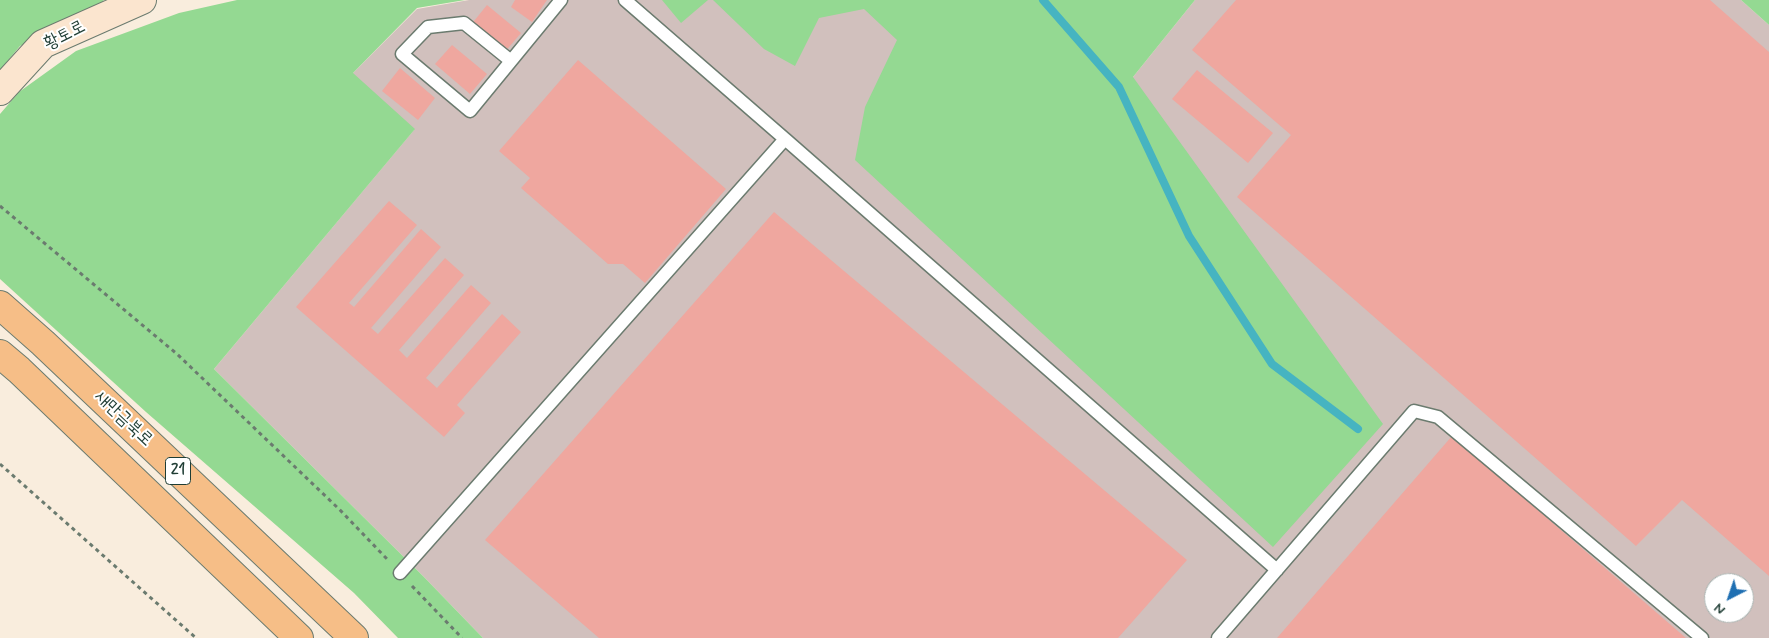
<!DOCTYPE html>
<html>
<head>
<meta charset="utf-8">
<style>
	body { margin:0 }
	#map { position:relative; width:1769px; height:638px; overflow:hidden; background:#f9eddd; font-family:Mynerve,sans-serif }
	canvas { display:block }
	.north { position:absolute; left:1704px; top:573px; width:50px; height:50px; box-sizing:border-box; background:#fff; border:1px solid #a5b1ae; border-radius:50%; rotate:221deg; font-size:14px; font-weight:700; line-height:20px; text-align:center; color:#1f3d34 }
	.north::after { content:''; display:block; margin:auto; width:18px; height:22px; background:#1f6fb2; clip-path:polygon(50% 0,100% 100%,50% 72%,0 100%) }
</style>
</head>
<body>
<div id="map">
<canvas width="1769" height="638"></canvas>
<div class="north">N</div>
</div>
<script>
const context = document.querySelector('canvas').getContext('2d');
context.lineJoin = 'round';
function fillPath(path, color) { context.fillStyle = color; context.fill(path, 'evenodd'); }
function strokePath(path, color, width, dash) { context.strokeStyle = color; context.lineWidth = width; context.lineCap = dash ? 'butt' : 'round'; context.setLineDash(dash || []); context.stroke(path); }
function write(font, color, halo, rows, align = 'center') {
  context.font = font + ' Mynerve,"Poor Story",sans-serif'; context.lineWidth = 4; context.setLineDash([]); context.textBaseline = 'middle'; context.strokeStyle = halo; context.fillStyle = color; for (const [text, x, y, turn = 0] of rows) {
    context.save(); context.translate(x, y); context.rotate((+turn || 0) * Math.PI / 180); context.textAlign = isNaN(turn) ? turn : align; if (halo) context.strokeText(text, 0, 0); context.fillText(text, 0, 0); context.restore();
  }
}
const industrial = new Path2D(`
	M469,0H993L1133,77L1195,0H1741L1769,25V638H483L423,576L214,369L414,130L352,74L417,9ZM1714,583H1744V613H1714Z`);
const green = new Path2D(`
	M0,0H103L104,1L20,46L0,70Z
	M237,0H465L417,8L353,73L415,129L214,369L423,576L483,638H398L354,593L146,412L0,279V114L19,92L76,51L179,13Z
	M662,0H708L681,23Z
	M713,0H1195L1133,77L1383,424L1273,547L855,160L865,107L897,40L864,9L819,18L795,66L764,49Z
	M1741,0H1769V25Z`);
const stream = new Path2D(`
	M1043,0L1119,87L1189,236L1272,364L1358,429`);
const building = new Path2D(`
	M515,0H547L532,22L511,7Z
	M1236,0H1710L1769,52V576L1682,500L1636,546L1237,197L1291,135L1192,50Z
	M487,5L521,33L504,53L470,26Z
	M452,45L487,74L470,94L435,64Z
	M578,60L726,189L645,283L623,264H608L521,188L530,178L499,151Z
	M400,68L435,98L418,120L382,91Z
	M1197,70L1273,133L1248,163L1172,99Z
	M389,201L417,225L349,303L354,307L421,229L441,247L371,328L378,334L445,258L464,275L399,350L407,358L471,285L491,303L426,378L437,388L502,314L521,332L457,405L465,413L444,437L296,307Z
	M774,212L1187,560L1118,638H599L485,540Z
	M1452,436L1686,638H1277Z`);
const path = new Path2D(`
	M0,206L177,354L340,510L387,559
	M0,464L196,638
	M412,586L462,638`);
const service = new Path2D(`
	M625,0L785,139
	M511,61L464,23L428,27L402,54L470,111L561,0
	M400,573L785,139L1277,570
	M1218,638L1414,411L1438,417L1702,638`);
const secondary = new Path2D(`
	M0,91L43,44L142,0`);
const trunk = new Path2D(`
	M0,305L43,343L354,638
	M0,354L19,370L299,638`);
const shields = [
	[178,471,25]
];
const shieldNames = [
	["21",178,471]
];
const streetNames = [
	["황토로",65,36,-27],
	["새만금북로",123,419,43]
];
fillPath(industrial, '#d1c0bd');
fillPath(green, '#94d992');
strokePath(stream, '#46b4c1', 8);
fillPath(building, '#efa79f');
strokePath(service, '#6b7b6f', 15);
strokePath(secondary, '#6b7b6f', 30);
strokePath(trunk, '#6b7b6f', 30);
strokePath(path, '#6b7b6f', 3, [4, 4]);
strokePath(service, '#fff', 12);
strokePath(secondary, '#fbe5cf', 28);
strokePath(trunk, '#f6be87', 28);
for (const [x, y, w] of shields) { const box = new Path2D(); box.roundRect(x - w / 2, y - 13.5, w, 27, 4); context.fillStyle = '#fff'; context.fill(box); strokePath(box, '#1f3d34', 1); }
write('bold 16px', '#1f3d34', null, shieldNames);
write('18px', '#1f3d34', '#fff', streetNames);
</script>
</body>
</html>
